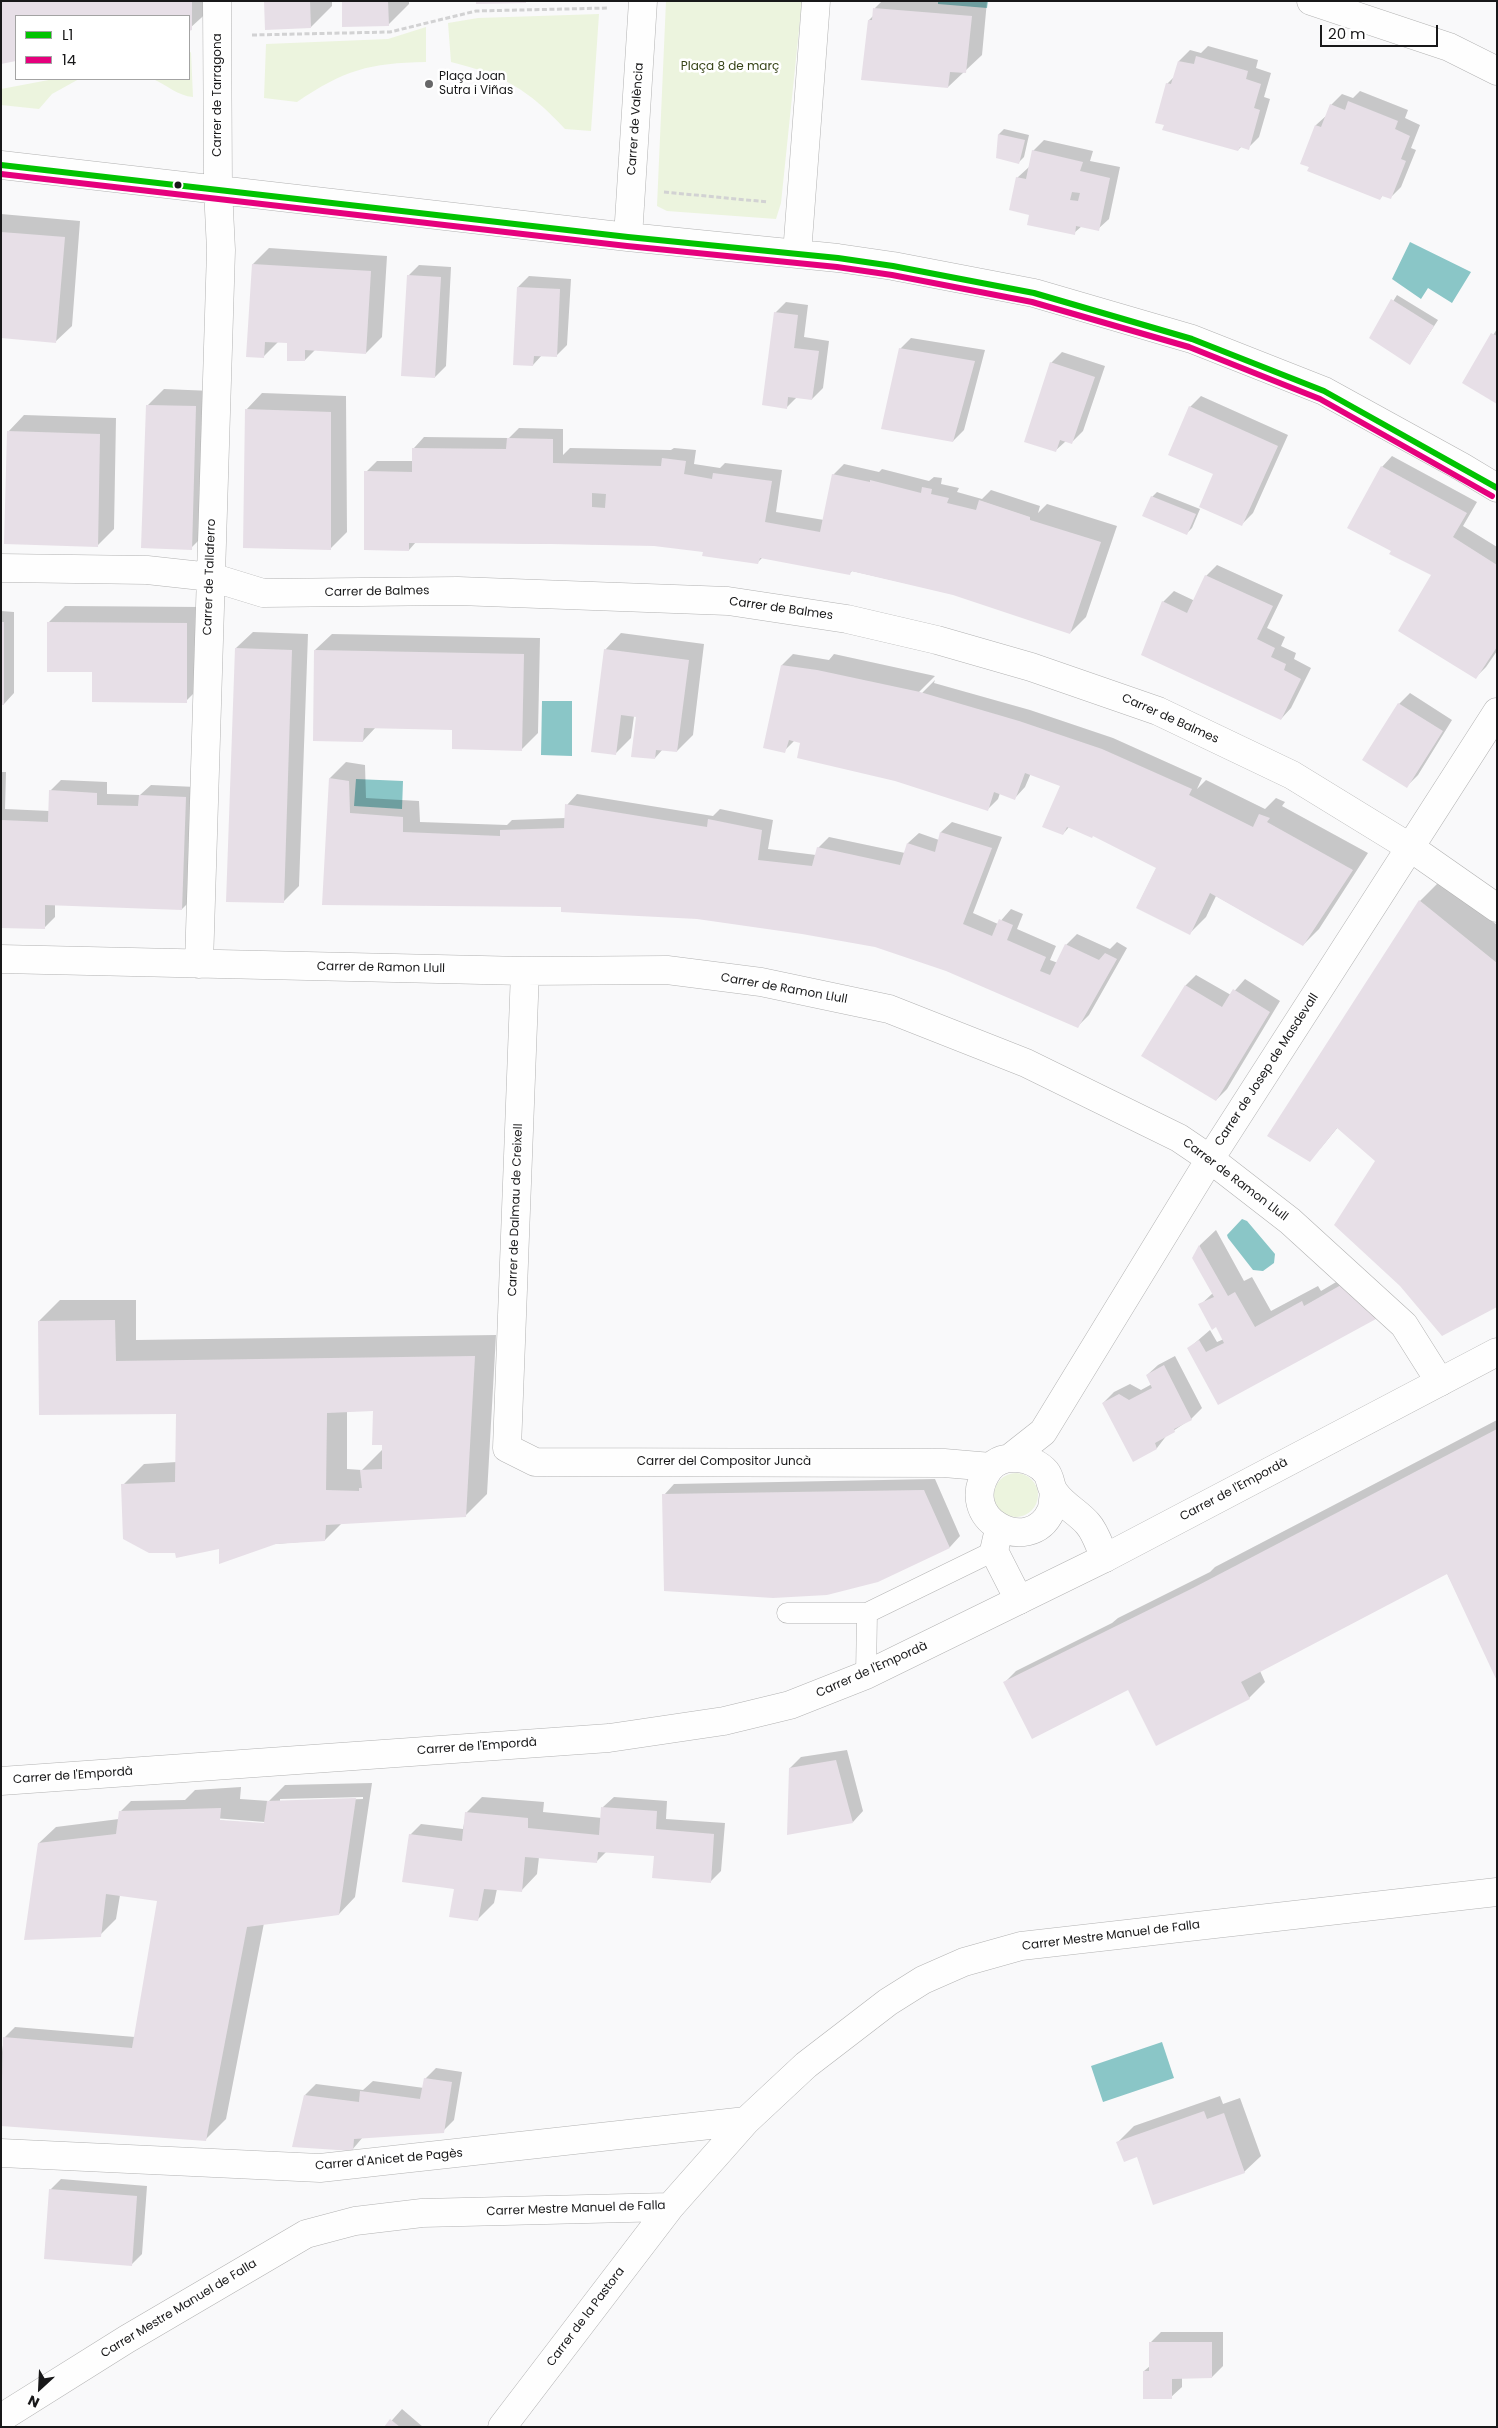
<!DOCTYPE html>
<html>
<head>
<meta charset="utf-8">
<style>
	body { margin:0 }
	#map { position:relative; width:1498px; height:2428px; overflow:hidden; background:#f9f9fa; font-family:Poppins,sans-serif }
	canvas { display:block }
	.frame { position:absolute; inset:0; border:2px solid #181819; pointer-events:none }
	.legend { position:absolute; left:15px; top:15px; width:175px; height:65px; box-sizing:border-box; background:#fff; border:1px solid #a3a3a3; margin:0; padding:6px 9px; list-style:none; font-size:15px; color:#181819 }
	.legend li { display:flex; align-items:center; gap:10px; height:25px }
	.legend b { width:25px; border:1px solid #a3a3a3 }
	.north { position:absolute; left:15px; top:2363px; width:50px; height:50px; -webkit-text-stroke:4px #fff; paint-order:stroke; rotate:205deg; font-size:14px; font-weight:700; line-height:20px; text-align:center; color:#181819 }
	.north::after { content:''; display:block; margin:auto; width:18px; height:22px; background:#181819; clip-path:polygon(50% 0,100% 100%,50% 72%,0 100%) }
	.scale { position:absolute; left:1320px; top:25px; width:118px; height:22px; box-sizing:border-box; border:2px solid #181819; border-top:0; padding-left:6px; font-size:15px; line-height:18px; white-space:nowrap; color:#181819; -webkit-text-stroke:4px #fff; paint-order:stroke }
</style>
</head>
<body>
<div id="map">
<canvas width="1498" height="2428"></canvas>
<div class="frame"></div>
<ul class="legend">
<li><b style="height:6px;background:#01c301"></b>L1</li>
<li><b style="height:6px;background:#e5007d"></b>14</li>
</ul>
<div class="north">N</div>
<div class="scale">20 m</div>
</div>
<script>
const context = document.querySelector('canvas').getContext('2d');
context.lineJoin = 'round';
function fillPath(path, color) { context.fillStyle = color; context.fill(path, 'evenodd'); }
function strokePath(path, color, width, dash) { context.strokeStyle = color; context.lineWidth = width; context.lineCap = dash ? 'butt' : 'round'; context.setLineDash(dash || []); context.stroke(path); }
function write(font, color, halo, rows, align = 'center') {
  context.font = font + ' Poppins,sans-serif'; context.lineWidth = 5; context.setLineDash([]); context.textBaseline = 'middle'; context.strokeStyle = halo; context.fillStyle = color; for (const [text, x, y, turn = 0] of rows) {
    context.save(); context.translate(x, y); context.rotate((+turn || 0) * Math.PI / 180); context.textAlign = isNaN(turn) ? turn : align; if (halo) context.strokeText(text, 0, 0); context.fillText(text, 0, 0); context.restore();
  }
}
const green = new Path2D(`
	M666,1H802L781,203L776,219L667,211L657,206Z
	M599,14L591,131L565,129C528,89 503,75 451,62L448,23L478,18Z
	M426,27V62C369,63 344,70 297,102L264,98L266,44L388,39Z
	M191,52L193,97C178,96 167,85 153,79H189V53Z
	M54,79H79L52,94L39,109L1,105V89Z
	M994 1495a22 22 0 1 1 44 0a22 22 0 1 1-44 0Z`);
const water = new Path2D(`
	M938,1H988L987,8L938,4Z
	M1410,242L1471,272L1452,303L1428,288L1421,299L1392,279Z
	M542,701H572V756L541,755Z
	M356,779L403,781L402,809L354,806Z
	M1242,1219L1247,1221L1275,1254L1274,1263L1263,1271L1253,1270L1228,1238L1227,1235Z
	M1162,2042L1174,2078L1103,2102L1091,2066Z`);
const shadow = new Path2D(`
	M1,1H213V7L189,29V16H16V60L1,63Z
	M265,1H332V6L311,27Z
	M343,1H409V4L388,25Z
	M882,1H987L982,55L948,87L869,20L874,15L875,8Z
	M1208,46L1258,60L1256,68L1271,73L1264,97L1270,99L1259,137L1248,148L1242,146L1238,150L1167,84L1175,76L1179,61L1190,50L1201,53Z
	M1360,91L1408,110L1405,118L1420,125L1411,148L1416,150L1401,187L1390,198L1383,195L1380,199L1301,163L1316,125L1327,115L1331,105L1342,94L1353,98Z
	M1004,129L1029,135L1024,157L1019,162L997,157L999,134Z
	M1044,140L1093,151L1090,161L1120,167L1109,219L1098,229L1082,226L1074,233L1031,214L1017,178L1029,167L1033,151Z
	M1,214L80,221L72,326L55,342L1,337Z
	M269,248L387,256L382,337L366,353L315,350L305,360L289,342L279,341L263,357L253,264Z
	M419,265L451,267L446,366L435,377L408,276Z
	M529,276L571,279L567,345L556,356L542,355L533,365L518,287Z
	M1397,295L1438,320L1410,363L1371,337Z
	M786,302L808,305L804,337L829,341L823,388L812,399L797,397L787,407L775,313Z
	M1497,329V402L1463,382Z
	M911,338L985,350L964,430L953,441L900,349Z
	M1062,352L1105,366L1083,431L1072,442L1066,441L1055,451L1051,363Z
	M164,389L212,391L207,532L191,548L148,405Z
	M262,393L346,396L347,532L330,549L246,410Z
	M1201,396L1288,435L1253,513L1242,524L1190,407Z
	M24,415L116,418L114,529L97,546L8,432Z
	M519,428L563,429V455L570,448L671,450L674,448L696,450L694,464L720,468L725,463L782,470L776,512L824,520L833,475L844,464L879,472L882,469L929,481L934,477L942,478L941,484L959,488L957,492L982,499L991,490L1040,506L1038,513L1047,504L1117,526L1086,617L1070,633L953,594L852,571L850,573L763,557L758,562L704,551L655,545L416,542L409,550L366,472L377,461H413L414,448L424,437L509,438Z
	M1392,456L1477,502L1463,526L1497,547V651L1486,667L1475,678L1433,574L1392,550L1382,467Z
	M1157,492L1200,509L1192,528L1187,533L1152,497Z
	M1217,565L1283,595L1267,628L1285,637L1281,646L1296,653L1294,659L1311,668L1291,708L1281,719L1163,602L1174,591L1195,601L1206,576Z
	M65,606L203,607L202,685L186,701L93,671L49,622Z
	M1,611L14,612V693L4,704H1Z
	M253,632L308,634L299,886L283,902L236,648Z
	M621,633L704,644L693,735L677,751L663,749L655,758L637,716H634L631,738L615,754L605,650Z
	M332,634L540,638L538,733L522,749L453,729L376,727L363,741L315,650Z
	M793,654L829,660L834,654L935,676L917,694H921L935,680L934,683L1030,710L1113,738L1202,778L1197,789L1206,780L1265,809L1276,798L1285,802L1282,806L1368,853L1319,929L1303,945L1216,896L1206,917L1190,933L1137,907L1157,867L1094,834L1069,827L1063,834L1062,785L1031,773L1025,787L1015,798L1000,793L998,799L987,810L803,738L795,740L784,751L782,665Z
	M1410,693L1452,720L1418,775L1407,786L1364,759L1399,704Z
	M346,762L365,765L366,798L419,801L420,822L507,825L512,820L566,818L567,805L577,794L713,816L720,809L773,820L768,849L816,855L818,848L829,837L905,853L908,843L919,833L939,840L941,832L952,822L1002,837L973,913L998,924L1011,909L1023,914L1017,929L1056,946L1050,960L1058,963L1066,945L1077,934L1110,949L1117,942L1127,948L1089,1015L1078,1026L947,970L875,946L803,933L697,918L562,906L324,904L330,778Z
	M1,772H6L5,809L50,811V791L61,780L107,782V794L140,795L151,785L196,787L193,898L182,909L55,904V917L44,928L1,926Z
	M1441,880L1497,925V1306L1381,1156L1338,1127L1320,1149L1420,901Z
	M1196,975L1231,995L1245,979L1280,1001L1227,1089L1216,1100L1143,1056L1186,985Z
	M1216,1230L1244,1281L1252,1277L1271,1311L1318,1286L1321,1291L1358,1269L1392,1302L1376,1318L1259,1382L1189,1348L1210,1330L1217,1342L1224,1339L1217,1326L1200,1305L1213,1293L1193,1258L1200,1245Z
	M60,1300H136V1340L496,1335L487,1494L466,1515L343,1522L325,1540L176,1552L123,1485L144,1464L177,1462V1413L39,1321ZM375,1410L383,1449L362,1470L347,1469V1411Z
	M1175,1356L1202,1408L1191,1419L1167,1435L1157,1448L1134,1460L1103,1403L1114,1392L1130,1384L1141,1390L1152,1384L1147,1375L1158,1365Z
	M1497,1420V1678L1447,1573L1260,1671L1265,1682L1249,1698L1129,1688L1005,1682L1016,1671L1112,1623L1118,1618L1210,1572L1215,1567Z
	M935,1479L960,1536L950,1547L878,1581L664,1495L674,1484Z
	M847,1750L863,1811L853,1822L790,1768L801,1757Z
	M372,1783L355,1897L339,1914L264,1923L226,2119L205,2140L1,2124V2059L4,2038L15,2027L135,2037L159,1900L120,1895L116,1919L100,1935L39,1843L56,1827L119,1819L120,1812L131,1801L185,1800L195,1790L241,1787L240,1799L269,1801L285,1785ZM363,1797V1799L280,1802V1799ZM214,1818L265,1822V1824L214,1820Z
	M482,1797L544,1802L543,1812L602,1818L603,1807L614,1797L667,1801L666,1819L725,1823L721,1871L710,1882L655,1855L607,1851L596,1862L539,1857L537,1874L521,1891L497,1889L494,1903L478,1919L410,1835L421,1824L463,1829L466,1813Z
	M436,2068L462,2072L454,2120L443,2131L363,2137L352,2150L305,2095L316,2084L363,2090L373,2081L424,2088L425,2079Z
	M1220,2096L1223,2104L1240,2098L1261,2156L1244,2172L1138,2156L1118,2142L1134,2126Z
	M61,2179L147,2186L142,2254L131,2265L50,2190Z
	M1161,2332H1223V2366L1212,2377H1182V2387L1171,2397L1144,2371L1150,2366V2343Z
	M402,2409L423,2427H386Z`);
const building = new Path2D(`
	M1,1H192V30L189,31V16H16V61L1,64Z
	M264,1H310L311,28L265,30Z
	M342,1H388L389,26L342,27Z
	M476,1H526V3L476,4Z
	M873,8L972,16L966,73L950,72L948,88L861,80L868,20H872Z
	M1196,56L1248,71L1246,79L1261,84L1254,108L1260,110L1249,150L1240,147L1238,151L1162,130L1164,125L1155,123L1166,83L1171,84L1178,61L1194,64Z
	M1348,101L1398,121L1395,129L1410,136L1401,159L1406,161L1391,199L1382,196L1380,200L1307,171L1309,167L1300,164L1315,125L1321,127L1330,104L1345,110Z
	M998,134L1025,140L1019,164L996,158Z
	M1032,150L1083,162L1080,171L1110,178L1099,231L1076,226L1075,235L1027,225L1029,215L1009,210L1016,177L1026,179ZM1072,192L1080,193L1078,201L1070,200Z
	M1,232L65,237L56,343L1,338Z
	M252,264L371,271L366,354L305,350V361H287V343L265,342L264,358L246,357Z
	M407,275L441,277L435,378L401,376Z
	M517,287L560,289L557,357L534,356L533,366L513,365Z
	M1391,299L1434,326L1410,365L1369,338Z
	M774,312L798,315L794,348L819,351L812,400L788,397L787,409L762,405Z
	M1491,333L1497,336V404L1462,383Z
	M899,348L975,361L953,442L881,429Z
	M1050,362L1095,377L1072,444L1060,440L1056,452L1024,442Z
	M146,405L196,406L192,550L141,548Z
	M1189,406L1278,446L1242,526L1199,507L1213,474L1168,455Z
	M245,409L331,412V550L243,548Z
	M7,431L100,434L98,547L4,544Z
	M507,438L553,439V463L661,466L662,458L686,461L684,474L712,479L713,473L772,481L765,522L820,532L832,474L870,482V480L921,493L922,487L932,489L931,494L949,498L947,503L976,510L979,500L1030,517V520L1101,542L1070,634L953,595L851,571L850,575L760,558L758,564L702,556L703,552L654,546L551,544L409,543V551L364,550V471L412,472V448L506,449ZM592,493L606,494L605,508L592,507Z
	M1381,466L1467,513L1453,537L1497,565V647L1476,679L1398,631L1431,575L1389,554L1391,551L1347,528Z
	M1151,496L1196,514L1187,535L1142,516Z
	M1205,575L1273,606L1257,639L1275,648L1271,657L1286,664L1284,670L1301,679L1281,720L1141,655L1162,601L1187,613Z
	M1,622H4V705H1Z
	M47,622L187,623V703L92,702V672H47Z
	M235,648L292,650L284,903L226,902Z
	M604,649L689,660L677,752L656,750L655,759L631,757L636,717L621,715L616,755L591,752Z
	M314,650L524,654L522,751L452,749V730L364,728L363,742L313,741Z
	M781,665L817,670L920,692L1019,721L1102,749L1192,789L1189,795L1253,827L1259,814L1270,818L1267,822L1353,870L1303,946L1210,893L1190,935L1136,908L1156,868L1093,836L1092,838L1067,827L1063,835L1042,827L1060,786L1025,773L1015,800L994,792L988,811L895,781L797,758L800,743L789,740L785,753L763,748Z
	M1398,703L1443,731L1407,788L1362,760Z
	M329,778L349,781L350,813L403,817V832L500,836V830L564,828L565,804L707,827L708,819L762,830L758,860L812,866L817,847L900,865L907,843L935,852L940,832L992,848L963,924L992,936L999,919L1013,925L1007,940L1046,957L1040,971L1050,975L1065,944L1099,960L1105,953L1117,959L1078,1028L946,971L875,947L802,934L697,919L561,912V907L322,905Z
	M49,790L97,793V805L138,806L139,795L186,797L182,910L45,905V929L1,928V820L48,822Z
	M1419,900L1497,963V1307L1442,1336L1400,1286L1334,1225L1375,1161L1337,1128L1310,1162L1267,1136Z
	M1185,985L1222,1007L1233,989L1270,1012L1216,1101L1141,1056Z
	M1199,1245L1228,1296L1235,1292L1255,1327L1302,1301L1304,1306L1341,1285L1376,1319L1218,1405L1187,1348L1199,1340L1206,1352L1224,1343L1216,1327L1212,1330L1198,1304L1214,1297L1192,1258Z
	M115,1320L116,1361L475,1356L466,1517L326,1525L325,1541L276,1544L219,1564V1549L176,1558L175,1553H149L123,1539L121,1484L175,1482L176,1414L39,1415L38,1321ZM373,1411L372,1445H382V1469L360,1470L362,1488H359V1491L326,1490L327,1413Z
	M1164,1365L1192,1420L1174,1429L1175,1432L1155,1443L1157,1449L1133,1462L1102,1403L1119,1394L1129,1400L1152,1388L1146,1375Z
	M1497,1429V1681L1447,1574L1241,1682L1250,1699L1156,1746L1128,1690L1032,1739L1003,1682L1193,1588Z
	M924,1490L950,1548L878,1582L827,1595L773,1598L664,1591L662,1494Z
	M836,1760L853,1823L787,1835L789,1768Z
	M356,1798L339,1915L247,1927L206,2141L1,2126L3,2037L132,2048L157,1901L106,1894L101,1937L24,1940L38,1843L116,1834L119,1811L221,1808L220,1820L264,1823L267,1801Z
	M601,1807L657,1811L656,1829L714,1834L711,1883L652,1878L654,1856L598,1852L597,1863L525,1857L522,1892L484,1889L478,1921L449,1917L454,1889L402,1882L409,1834L462,1841L465,1812L528,1818V1828L599,1835Z
	M424,2078L452,2082L444,2133L354,2139L353,2151L292,2147L304,2095L359,2102L360,2091L420,2099Z
	M1204,2111L1207,2119L1224,2113L1245,2173L1153,2205L1137,2157L1124,2162L1116,2142Z
	M49,2189L137,2196L132,2266L44,2259Z
	M1149,2342H1212V2378L1172,2379V2399H1143V2371H1149Z
	M390,2419L400,2427H384Z`);
const path = new Path2D(`
	M252,35L390,32L476,11L608,8
	M664,192L768,202`);
const lane = new Path2D(`
	M787,1613H867
	M866,1675L867,1613L994,1551`);
const street = new Path2D(`
	M1311,1L1449,47L1497,71
	M1,165L628,237L838,258L893,266L1034,293L1192,339L1324,391L1462,467L1497,488
	M628,237L643,1
	M797,254L816,1
	M1,568L147,570L211,577L263,593L458,591L728,601L847,619L937,640L1031,667L1158,711L1292,775L1411,848L1497,908
	M1,959L525,971L667,970L761,982L889,1009L1026,1063L1179,1138L1210,1159L1290,1221L1404,1325L1440,1382
	M199,964L221,250L218,189L217,1
	M525,971L507,1448L535,1462L944,1463L991,1467
	M1010,1458L1043,1432L1210,1159L1497,712
	M1054,1493C1053,1498 1053,1506 1051,1511C1030,1558 953,1519 989,1469C1003,1451 1033,1457 1046,1472C1051,1478 1050,1487 1055,1493C1063,1505 1079,1513 1088,1524C1096,1533 1100,1548 1105,1558
	M999,1529L994,1551L1019,1600
	M1,2153L320,2168L746,2121
	M1,2418L127,2339L306,2234L355,2221L422,2213L670,2207
	M502,2427L670,2207L746,2121L806,2065L888,2002L923,1980L964,1962L1021,1946L1497,1892`);
const secondary = new Path2D(`
	M1,1781L609,1738L724,1721L790,1705L866,1675L1105,1558L1497,1352`);
const bus1 = new Path2D(`
	M1,165L628,237L838,258L893,266L1034,293L1192,339L1324,391L1497,488`);
const bus2 = new Path2D(`
	M1,174L627,246L837,267L892,275L1032,302L1189,347L1320,399L1492,496`);
const markers = [
	[429,84,5,"#676768"],
	[178,185,4.5,"#181819"]
];
const parkNames = [
	["Plaça 8 de març",730,67]
];
const poiNames = [
	["Plaça Joan",439,77],
	["Sutra i Viñas",439,91]
];
const streetNames = [
	["Carrer de Tarragona",218,95,-90],
	["Carrer de València",636,119,-86],
	["Carrer de Tallaferro",210,577,-88],
	["Carrer de Balmes",377,592,-1],
	["Carrer de Balmes",781,609,8],
	["Carrer de Balmes",1170,719,24],
	["Carrer de Ramon Llull",381,968,1],
	["Carrer de Ramon Llull",784,989,10],
	["Carrer de Josep de Masdevall",1267,1070,-57],
	["Carrer de Ramon Llull",1235,1180,37],
	["Carrer de Dalmau de Creixell",516,1210,-88],
	["Carrer del Compositor Juncà",724,1462],
	["Carrer de l'Empordà",1234,1490,-28],
	["Carrer de l'Empordà",872,1670,-24],
	["Carrer de l'Empordà",477,1747,-4],
	["Carrer de l'Empordà",73,1776,-4],
	["Carrer Mestre Manuel de Falla",1111,1936,-7],
	["Carrer d'Anicet de Pagès",389,2160,-5],
	["Carrer Mestre Manuel de Falla",576,2209,-2],
	["Carrer Mestre Manuel de Falla",179,2309,-31],
	["Carrer de la Pastora",586,2317,-53]
];
fillPath(green, '#ecf4de');
fillPath(water, '#8ac6c7');
fillPath(shadow, '#0003');
fillPath(building, '#e7dfe7');
strokePath(lane, '#b2b2b2', 21);
strokePath(street, '#b2b2b2', 29);
strokePath(secondary, '#b2b2b2', 29);
strokePath(path, '#d2d2d3', 3, [5, 2.5]);
strokePath(lane, '#fefefe', 20);
strokePath(street, '#fefefe', 28);
strokePath(secondary, '#fefefe', 28);
strokePath(bus1, '#01c301', 6);
strokePath(bus2, '#e5007d', 6);
for (const [x, y, r, color] of markers) { const dot = new Path2D(); dot.arc(x, y, r, 0, 2 * Math.PI); context.fillStyle = color; context.fill(dot); strokePath(dot, '#fff', 2); }
write('12px', '#354216', '#fff', parkNames);
write('12px', '#181819', '#fff', poiNames, 'left');
write('12px', '#181819', '#fff', streetNames);
</script>
</body>
</html>
